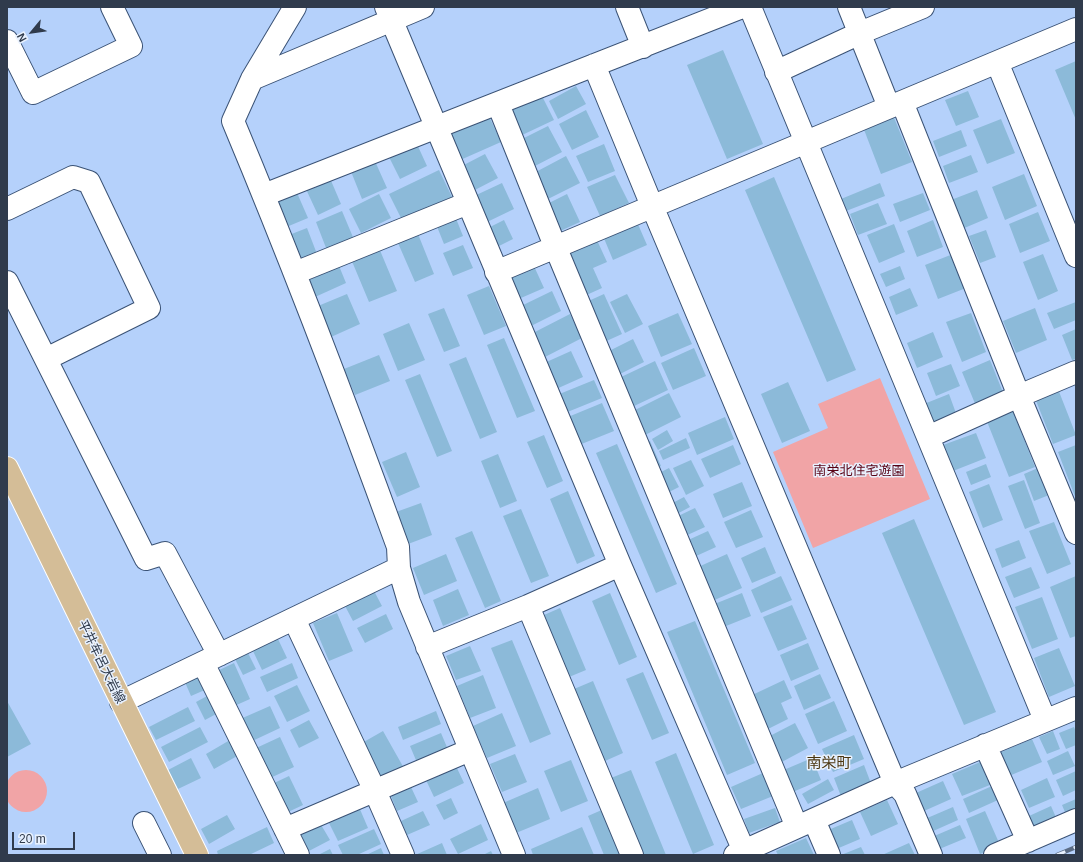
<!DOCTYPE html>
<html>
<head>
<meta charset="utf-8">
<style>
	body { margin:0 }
	#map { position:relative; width:1083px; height:862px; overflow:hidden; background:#b5d1fb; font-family:Helvetica,sans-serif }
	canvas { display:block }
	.frame { position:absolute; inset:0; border:8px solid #303b4c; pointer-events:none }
	.north { position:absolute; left:12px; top:12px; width:40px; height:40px; -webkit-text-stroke:3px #e8f1fe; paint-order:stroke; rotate:241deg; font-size:11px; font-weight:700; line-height:16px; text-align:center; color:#303b4c }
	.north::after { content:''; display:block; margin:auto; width:14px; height:18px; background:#303b4c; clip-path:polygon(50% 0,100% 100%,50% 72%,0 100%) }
	.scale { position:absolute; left:12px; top:832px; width:63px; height:18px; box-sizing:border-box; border:2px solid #303b4c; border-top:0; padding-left:5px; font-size:12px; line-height:14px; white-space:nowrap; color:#303b4c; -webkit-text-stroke:3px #e8f1fe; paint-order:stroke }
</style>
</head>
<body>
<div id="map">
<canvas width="1083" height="862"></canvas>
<div class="frame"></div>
<div class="north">N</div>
<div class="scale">20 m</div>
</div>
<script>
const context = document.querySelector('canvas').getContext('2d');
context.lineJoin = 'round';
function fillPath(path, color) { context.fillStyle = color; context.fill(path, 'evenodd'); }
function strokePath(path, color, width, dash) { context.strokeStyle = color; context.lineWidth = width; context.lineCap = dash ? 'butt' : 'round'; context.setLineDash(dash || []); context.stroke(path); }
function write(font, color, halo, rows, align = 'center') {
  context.font = font + ' Helvetica,"Noto Sans JP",sans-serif'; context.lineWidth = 3; context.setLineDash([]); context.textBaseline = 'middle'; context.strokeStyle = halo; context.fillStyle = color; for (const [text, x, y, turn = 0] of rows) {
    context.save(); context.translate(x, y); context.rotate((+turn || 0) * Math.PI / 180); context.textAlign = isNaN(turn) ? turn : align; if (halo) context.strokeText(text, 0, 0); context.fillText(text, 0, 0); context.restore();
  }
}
const green = new Path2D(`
	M880,378L930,499L813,548L773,452L828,428L818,404Z
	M5 791a21 21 0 1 1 42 0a21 21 0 1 1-42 0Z`);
const building = new Path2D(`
	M723,50L763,144L727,159L687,65Z
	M1076,61V120L1055,70Z
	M576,86L586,104L558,119L549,101Z
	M968,91L979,117L956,126L945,100Z
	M541,94L554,120L520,136L508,110Z
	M586,110L599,137L572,150L559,124Z
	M488,114L501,142L458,161L445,133Z
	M893,115L912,162L881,174L863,127Z
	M1001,119L1015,153L987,164L973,130Z
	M548,126L562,152L533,167L520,140Z
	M961,130L967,146L939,157L933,141Z
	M416,142L427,166L400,179L388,155Z
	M604,144L615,171L588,182L576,156Z
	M485,154L498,178L471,192L458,168Z
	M971,155L978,172L949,183L943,166Z
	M566,156L580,183L546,200L532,174Z
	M374,159L387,188L362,199L350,169Z
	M439,170L452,197L402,220L389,194Z
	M1024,174L1037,206L1005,220L992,187Z
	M615,175L629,203L600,216L587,187Z
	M329,176L341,204L318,215L305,187Z
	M774,177L856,370L827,382L745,190Z
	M502,183L514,209L485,223L472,197Z
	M880,183L885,196L846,211L841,199Z
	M294,186L308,218L284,228L269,197Z
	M977,190L988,218L962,229L951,200Z
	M923,193L930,210L900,222L893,204Z
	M379,194L391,218L361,233L349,209Z
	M567,194L580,222L558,232L545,205Z
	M878,203L887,224L858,235L850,214Z
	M342,211L355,242L328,253L316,222Z
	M1038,212L1050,241L1020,253L1009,224Z
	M455,216L463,236L444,244L436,224Z
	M504,220L513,239L495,248L486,229Z
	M933,220L943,247L917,257L907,231Z
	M637,222L647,245L613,260L603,236Z
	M894,224L905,252L879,263L867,235Z
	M307,228L317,254L300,261L289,235Z
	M986,230L996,257L980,263L969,236Z
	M418,234L434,274L415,282L398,243Z
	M596,238L607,262L593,268L602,288L582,297L562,253Z
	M463,245L473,268L453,276L443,253Z
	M379,248L397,291L369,302L351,259Z
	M953,254L966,288L938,299L925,265Z
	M1043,254L1058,291L1038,300L1023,262Z
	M337,261L346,283L315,297L305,274Z
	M533,264L544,288L514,301L503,276Z
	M900,266L905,279L886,287L880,274Z
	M489,286L506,326L484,335L467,295Z
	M910,288L918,306L896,315L889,297Z
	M552,291L561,311L529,327L519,307Z
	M347,294L360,324L331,337L318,306Z
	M604,294L622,334L602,343L584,303Z
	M627,294L643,324L625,333L610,302Z
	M1076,302V320L1054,329L1047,313Z
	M444,308L460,346L444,352L428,314Z
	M1035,308L1047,340L1016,353L1003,321Z
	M678,313L692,344L661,357L648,326Z
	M971,313L986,352L962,362L946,322Z
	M570,314L582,338L543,358L531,334Z
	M409,323L425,360L398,371L383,334Z
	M1076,329V359L1072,360L1062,335Z
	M933,332L943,357L917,368L907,343Z
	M504,338L535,411L517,418L487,345Z
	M633,339L644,362L618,375L607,352Z
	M694,348L706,376L673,390L661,363Z
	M571,351L583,377L554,390L542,364Z
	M379,355L390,381L355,395L344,369Z
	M466,357L497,432L480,439L449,364Z
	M990,360L1004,395L976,406L962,372Z
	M655,361L668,390L632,407L619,378Z
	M951,364L960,386L936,396L927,373Z
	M420,374L452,451L437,457L405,380Z
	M594,380L602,398L565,413L557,395Z
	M788,382L810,431L782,443L761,394Z
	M1058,389L1076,435L1053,444L1035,398Z
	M669,393L681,417L643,436L631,412Z
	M949,394L957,416L933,426L924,404Z
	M602,403L614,431L579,445L568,417Z
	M1012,409L1035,467L1009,477L986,419Z
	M725,417L734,439L697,455L688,433Z
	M667,430L673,441L658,450L652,439Z
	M976,433L986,458L953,471L943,445Z
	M544,435L563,481L547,488L527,442Z
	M686,438L690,448L663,460L659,451Z
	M650,441L661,466L653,470L642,444Z
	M617,444L677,584L656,593L596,453Z
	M733,445L741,464L710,478L701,459Z
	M1076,445V499L1058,452Z
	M406,452L420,487L397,497L382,462Z
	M498,454L517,501L500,508L481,461Z
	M691,460L704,486L686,495L673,468Z
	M986,464L991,477L971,485L966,472Z
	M669,468L679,487L665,494L655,475Z
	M1038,468L1049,495L1034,501L1024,474Z
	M1024,480L1040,523L1025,529L1008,486Z
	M742,482L752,506L723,518L713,494Z
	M989,484L1003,520L983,528L969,492Z
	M568,491L595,556L577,564L550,499Z
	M684,497L690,507L673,516L667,506Z
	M421,503L432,535L408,544L396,512Z
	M695,508L705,527L683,537L674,518Z
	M521,509L549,576L531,583L503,516Z
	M751,510L763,537L736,548L724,522Z
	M914,519L996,712L964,725L882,533Z
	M1054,522L1071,564L1047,574L1029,531Z
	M472,531L501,601L485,608L455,538Z
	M708,531L716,547L694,557L686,541Z
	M1019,540L1026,558L1002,568L995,549Z
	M765,547L776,573L752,583L741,558Z
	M446,554L457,581L424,595L413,568Z
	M727,554L742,588L710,602L696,568Z
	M1031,567L1040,588L1014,598L1005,577Z
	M781,576L792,600L761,613L751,590Z
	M1076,576V636L1070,638L1050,587Z
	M458,589L469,615L443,626L433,600Z
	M374,591L382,606L353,621L345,606Z
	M610,593L637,657L619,665L592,601Z
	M742,593L751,616L721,628L712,605Z
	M1042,597L1058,639L1032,649L1015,607Z
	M792,605L807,639L778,651L763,617Z
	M560,608L586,670L569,677L544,615Z
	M337,613L353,651L329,661L313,623Z
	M386,614L393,629L365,643L357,628Z
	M695,621L755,763L727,775L667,632Z
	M278,639L287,658L262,670L253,651Z
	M512,640L551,734L530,743L491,648Z
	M808,643L819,669L791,681L780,655Z
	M470,646L481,671L456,680L446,656Z
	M1059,648L1075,686L1049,697L1034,658Z
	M248,653L256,669L243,675L235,659Z
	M234,663L250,699L232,707L215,672Z
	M292,663L298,678L267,692L260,677Z
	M643,672L669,733L652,740L626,679Z
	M200,674L207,689L191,696L184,680Z
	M820,674L831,698L804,710L794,686Z
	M483,675L496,708L470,718L457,686Z
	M784,680L792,698L781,703L788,719L764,731L748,697Z
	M593,681L623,753L605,761L574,689Z
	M297,685L310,711L287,722L274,696Z
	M209,695L218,713L205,720L196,702Z
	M7,701L31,744L7,757Z
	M834,701L847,731L818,744L805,714Z
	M270,706L280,728L248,743L238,720Z
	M188,707L195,721L156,740L149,727Z
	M436,711L441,724L403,740L398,727Z
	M502,713L516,746L487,758L473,726Z
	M309,720L319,738L299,748L290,730Z
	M795,723L808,748L778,764L764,739Z
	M200,727L208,742L169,762L161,747Z
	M1074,727L1076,732V745L1066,749L1059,733Z
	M383,731L405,770L383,781L362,743Z
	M1053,731L1060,749L1047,754L1039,737Z
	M441,733L449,752L418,765L410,746Z
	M854,735L864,759L833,772L822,749Z
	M280,737L294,767L268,779L254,749Z
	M1032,739L1042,762L1009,776L999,753Z
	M230,740L239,755L214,769L206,754Z
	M1068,751L1075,766L1053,775L1047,761Z
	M676,753L714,845L693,854L655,762Z
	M515,754L527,782L502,792L490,764Z
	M191,758L201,778L178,789L168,770Z
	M812,758L821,780L788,794L779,772Z
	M571,760L588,801L561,812L544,771Z
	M985,760L995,783L962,796L952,774Z
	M864,765L872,786L842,799L834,778Z
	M456,766L464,783L434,797L426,780Z
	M631,770L666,855H643L611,778Z
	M1076,771V790L1063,796L1056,780Z
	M763,773L773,796L741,809L731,787Z
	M289,776L303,805L286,813L272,784Z
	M1047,778L1055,797L1029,808L1021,790Z
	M828,779L834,790L808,804L802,794Z
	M943,781L951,799L924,811L916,793Z
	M992,786L998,800L969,813L963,799Z
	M411,787L418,802L397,811L391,796Z
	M538,788L550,819L516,833L503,803Z
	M451,798L458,813L444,820L436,805Z
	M1076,799V813L1067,817L1062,805Z
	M887,800L898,824L871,836L860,812Z
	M1051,806L1058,822L1036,832L1029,816Z
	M359,807L368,828L338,841L328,821Z
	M953,807L958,820L931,832L925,819Z
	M775,808L780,822L749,833L744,819Z
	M604,809L623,855H604L588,816Z
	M423,811L430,825L407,835L401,821Z
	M985,811L1000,845L980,854L966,819Z
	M227,815L235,829L209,844L201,829Z
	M852,820L860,839L834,850L826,831Z
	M320,823L330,840L307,852L297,836Z
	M481,824L488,840L458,854L450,839Z
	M960,825L966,838L937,850L932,837Z
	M267,827L274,843L249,855H218L217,851Z
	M582,827L594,855H533L531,849Z
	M374,829L381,844L357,855H343L338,845Z
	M806,838L814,855H778L776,851Z
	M442,843L447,855H415Z
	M909,843L915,855H882Z
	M861,847L865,855H841Z
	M381,848L384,855H366Z
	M330,849L333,855H318Z
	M491,851L493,855H483Z`);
const minor = new Path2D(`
	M295,7L252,79L233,121C292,262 346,404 398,547L399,568L409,602L514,855
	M386,7L620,565L744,851
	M627,7L643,47
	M750,7L1045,720
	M849,7L889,107
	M7,41L33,93L131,46L112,7
	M997,62L1076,256
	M594,65L652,206L895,783L905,794L931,855
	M776,72L860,33L923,7
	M252,79L423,7
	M902,102L1019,396L1076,533
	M498,104L555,246L797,827
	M264,195L742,7
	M7,209L73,177L89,182L149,308L46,359
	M496,272L1076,29
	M295,273L468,203
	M7,282L146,559L165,553L219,655
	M928,437L1019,396L1076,372
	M528,606L632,855
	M294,619L375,791L403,855
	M427,647L528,606L620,565
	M203,663L298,855
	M121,702L399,568
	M985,745L1028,841
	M814,820L829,855
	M144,823L160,855
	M285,829L470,750
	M735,855L895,783L1076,708
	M995,855L1076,820`);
const major = new Path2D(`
	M7,468L197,855`);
const rail = new Path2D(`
	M1057,855L1076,847`);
const parkNames = [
	["南栄北住宅遊園",859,471]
];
const streetNames = [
	["平井牟呂大岩線",101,662,64]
];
const quarterNames = [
	["南栄町",829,764]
];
fillPath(green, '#f1a4a6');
fillPath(building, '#8cbad9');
strokePath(minor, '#3a5275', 24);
strokePath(major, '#fff', 24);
strokePath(minor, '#fff', 22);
strokePath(major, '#d4bd97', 22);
strokePath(rail, '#5b6c85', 4.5);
strokePath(rail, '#e8f1fe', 3, [9]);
write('13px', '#580114', '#e8f1fe', parkNames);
write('13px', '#303b4c', '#e8f1fe', streetNames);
write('15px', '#4b3610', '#e8f1fe', quarterNames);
</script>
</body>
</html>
